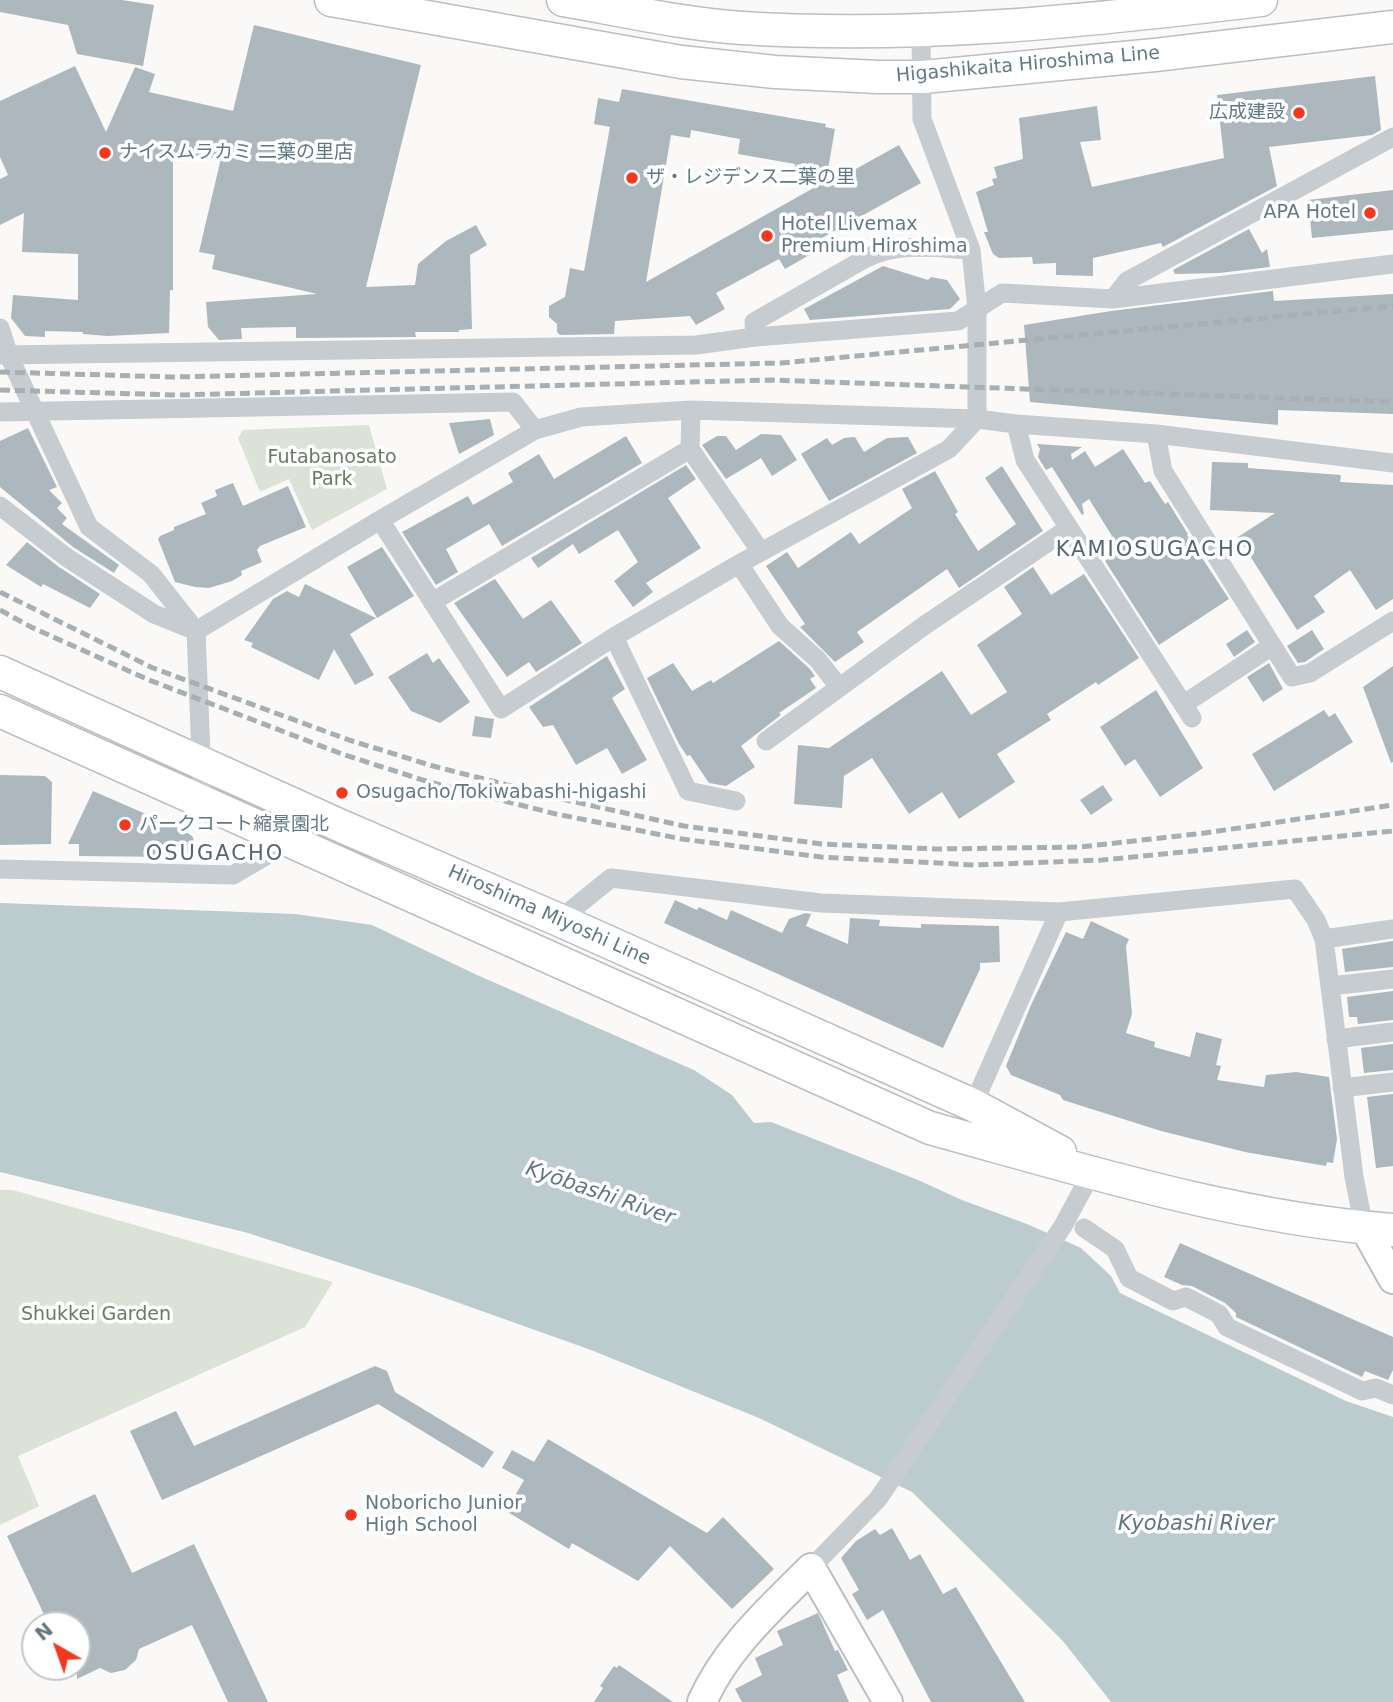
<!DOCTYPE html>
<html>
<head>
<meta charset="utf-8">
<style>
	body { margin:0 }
	#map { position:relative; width:1393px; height:1702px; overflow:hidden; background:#faf9f7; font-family:"DejaVu Sans",sans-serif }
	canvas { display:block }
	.north { position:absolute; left:21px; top:1611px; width:70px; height:70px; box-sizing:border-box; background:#fff; border:2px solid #c0c9ce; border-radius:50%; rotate:320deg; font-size:19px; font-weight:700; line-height:28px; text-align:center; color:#617985 }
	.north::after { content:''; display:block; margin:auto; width:24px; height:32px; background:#f5381c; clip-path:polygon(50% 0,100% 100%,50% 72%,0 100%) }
</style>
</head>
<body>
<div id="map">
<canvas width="1393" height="1702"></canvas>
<div class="north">N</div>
</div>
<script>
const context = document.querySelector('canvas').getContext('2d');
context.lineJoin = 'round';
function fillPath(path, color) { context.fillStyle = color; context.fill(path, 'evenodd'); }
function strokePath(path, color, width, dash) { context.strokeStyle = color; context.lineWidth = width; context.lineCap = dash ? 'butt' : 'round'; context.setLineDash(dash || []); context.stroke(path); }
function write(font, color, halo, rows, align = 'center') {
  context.font = font + ' "DejaVu Sans","Noto Sans JP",sans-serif'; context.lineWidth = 7; context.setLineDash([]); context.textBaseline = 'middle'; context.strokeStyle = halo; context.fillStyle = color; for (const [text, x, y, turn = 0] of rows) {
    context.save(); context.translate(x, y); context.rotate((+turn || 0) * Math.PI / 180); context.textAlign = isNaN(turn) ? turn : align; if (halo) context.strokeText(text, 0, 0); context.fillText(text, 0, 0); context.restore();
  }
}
const green = new Path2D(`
	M369,425L387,489L312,530L289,479L260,492L238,438L243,430Z
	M0,1190H13L333,1282L305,1327L18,1456L39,1506L0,1525Z`);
const water = new Path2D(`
	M0,903L296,914L372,925L477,975L694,1070L732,1095L754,1123L771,1122L918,1180L962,1200L1027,1224L1081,1248L1111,1276L1120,1293L1346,1401L1393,1417V1702H1111L1062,1640L912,1492L759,1418L591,1350L417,1288L248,1233L0,1172Z`);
const building = new Path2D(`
	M0,0H122L154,5L143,66L77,54L68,25L0,12Z
	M254,25L421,65L366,287L415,285L418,264L446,241L476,225L487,245L470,255L472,329L459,330V332H415L416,337L296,338V327L241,328L242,339L219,340L208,327L206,302L317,294L212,269L215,255L199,252L221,158H173V290H170L169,333L107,336L83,334V332L45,331V337L25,336L11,318L13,295L78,300V254L22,252L24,213L0,225V179L8,175L0,157V101L75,66L106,132L135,67L155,74L149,92L233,111Z
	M1375,76L1381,130L1372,135L1269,147L1277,186L1163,247L1161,243L1093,258V276L1056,275V263L1033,264L1032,257L999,258L993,254L984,232H988L976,192L994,185L992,179L997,178L994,167L1023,159L1019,118L1097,106L1101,140L1080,142L1092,187L1224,158L1217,95Z
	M622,89L826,124L825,127L835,129L827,175L794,169L795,164L738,154L740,139L691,130L690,138L671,135L646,282L826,181L825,186L899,145L921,183L820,239L825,246L785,269L779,259L716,293L725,309L696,325L690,316L615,321L614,334L560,335L557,332V324L549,317V306L565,297L570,268L584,271L610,127L594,124L598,98L619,102Z
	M1393,190V230L1312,238L1308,200Z
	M1249,229L1262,253L1267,249L1270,267L1219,273L1175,274L1173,270Z
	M883,266L928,280L931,277L947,280L960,299L950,309L810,320L804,309Z
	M1273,291L1274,301L1393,294V414L1278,410V425L1030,402L1024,325L1111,311Z
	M490,419L494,435L459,454L449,423Z
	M28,428L57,487L49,490L62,503L57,508L67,518L62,524L119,565L114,573L73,547L0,487V441Z
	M761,434L781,435L797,460L772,476L761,458L726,479L702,445L717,436H726L736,450Z
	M626,436L642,463L502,546L489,524L446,549L458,572L436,585L402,532L468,496L473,505L513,482L508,473L539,454L554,479Z
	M855,437L864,452L887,438L908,437L917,453L829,501L801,454L827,438L832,445L844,438Z
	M1037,444L1082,447L1071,454L1072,460L1085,451L1095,467L1123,449L1145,483L1150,481L1165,504L1168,502L1188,534L1187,535L1229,599L1159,645L1105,561L1115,554L1106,540L1112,536L1089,499L1082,504L1084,514L1082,515L1052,467L1046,470L1038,457L1040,449Z
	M1212,462L1248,463V468L1341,475L1340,482L1393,485V599L1376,610L1350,570L1314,596L1325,612L1297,630L1238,537L1275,513L1210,510Z
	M686,465L696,479L668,498L701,548L646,583L653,592L633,607L614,581L638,562L618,530L579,554L573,544L538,568L531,558Z
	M1002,466L1043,531L959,588L947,569L857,632L864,642L835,662L800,627L805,624L766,566L787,552L798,568L851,532L859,544L912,508L902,489L935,471L958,512L955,514L978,551L1016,524L985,478Z
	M233,483L243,506L288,486L306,527L260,546L257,550L262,562L241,571L242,575L232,581L209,588L195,587L175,582L158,539L160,536L174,530V527L206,514L201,503L217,496L215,490Z
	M27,542L59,567L100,594L90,608L43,584L41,587L6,565Z
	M382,547L414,596L377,618L347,567Z
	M1033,567L1051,595L1084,574L1139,658L1098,685L1096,682L1047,714L1051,720L997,754L1015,782L959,819L942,792L909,814L872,758L844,776L842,808L794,804L798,745L829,748L942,671L971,715L1007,692L977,645L1022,614L1004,587Z
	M495,579L523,619L551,600L582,643L536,672L529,662L507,677L454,603Z
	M305,584L376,618L350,634L374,675L355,685L334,649L319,680L251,647L253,643L244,640L273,599L287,591L299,597Z
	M1247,630L1255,642L1234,657L1226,644Z
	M1312,630L1324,649L1305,662L1298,663L1287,646Z
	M779,641L809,668L815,676L810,679L816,688L779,713L781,715L741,746L755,767L726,786L709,783L690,755L687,756L679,744L647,678L673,663L692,691L711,680L713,683Z
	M427,653L433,663L439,658L470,702L440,723L411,711L388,677Z
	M607,656L625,689L612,698L647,760L622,774L607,748L576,765L553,725L543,727L529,707Z
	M1269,663L1283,689L1263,702L1247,677Z
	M1393,666V762L1391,763L1363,687Z
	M1156,690L1203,768L1160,797L1135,759L1125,766L1100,727Z
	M1324,710L1329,717L1335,713L1353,742L1274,791L1252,754Z
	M475,716L494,719L491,738L472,736Z
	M0,775L45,776L52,782L51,844L0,845Z
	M1103,785L1113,800L1091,815L1080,800Z
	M93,791L185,831L193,837L194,846L189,853L178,857L79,856V844H68Z
	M675,900L697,910L699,907L727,920L731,910L782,933L789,919L805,913L811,914L806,926L848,944L850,918L880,920L879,926L921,928V924L999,926L1000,962L980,963V969L943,1048L664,923Z
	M1091,921L1129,939L1126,946L1132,1014L1126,1033L1155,1042L1154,1047L1190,1057L1196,1032L1222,1039L1216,1065L1221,1066L1217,1080L1264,1087L1266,1075L1296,1072L1329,1077L1337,1139L1333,1163L1327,1162L1326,1166L1245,1152L1161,1131L1063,1100L1060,1095L1011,1075L1006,1066L1031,1005L1066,932L1083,939Z
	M1393,941V967L1345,972L1342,949Z
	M1393,991V1020L1358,1024L1357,1017H1349L1347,997Z
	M1393,1044V1070L1364,1073L1361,1048Z
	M1393,1094V1166L1376,1168L1367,1097Z
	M1180,1243L1393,1337V1370L1388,1380L1365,1371L1362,1377L1236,1317V1313L1225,1303L1192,1286L1182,1285L1164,1277Z
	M375,1366L387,1371L395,1392L494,1452L483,1468L378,1404L162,1500L130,1431L176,1411L194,1446Z
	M548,1439L707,1533L723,1517L774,1569L732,1609L670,1546L638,1581L572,1543L569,1549L506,1511L524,1480L502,1468L512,1450L534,1462Z
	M95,1494L132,1573L194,1544L268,1702H228L192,1625L139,1649L136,1660L125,1670L111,1673L100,1668L77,1679V1625H49L7,1536Z
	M892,1528L910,1560L920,1554L943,1594L956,1587L1025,1702H931L883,1610L867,1620L852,1594L859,1590L841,1558L856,1541L875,1529L880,1535Z
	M818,1613L835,1651L838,1650L848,1670L837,1675L849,1702H742L735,1689L762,1675L755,1658L783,1645L777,1631Z
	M619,1665L673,1702H594L603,1688L600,1686L614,1666L617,1668Z`);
const street = new Path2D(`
	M1113,299L1127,281L1393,137
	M0,328L9,356L89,527L151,574L196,631L203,803
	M755,337L754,322L866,258C901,242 933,248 971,250
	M0,355L696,345L755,337L958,321L1002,293L1113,299L1393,264
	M691,410L690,449L761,552
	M0,412L513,402L535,430
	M1016,424L1025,460L1192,718
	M1156,434L1163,471L1292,677L1310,673L1393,621
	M0,506L66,557L154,614L196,631L380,520L535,430L581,417L691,410L977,419L1016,424L1156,434L1393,463
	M380,520L501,709L614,637L739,564L949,449L977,419V309L971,250L922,119L921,32
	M739,564L780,626L818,660L839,687
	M432,602L690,449
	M614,637L688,791L736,801
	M1184,704L1272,646
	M766,741L925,625L1069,528
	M0,869L233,875L291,841
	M559,920L611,878L821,903L1059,912L1295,889L1316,920L1324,939L1354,1177L1364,1227
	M1324,939L1393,929
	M1331,986L1393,979
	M1336,1039L1393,1032
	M1342,1088L1393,1082
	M973,1105L1059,912
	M1084,1228L1115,1249L1129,1278L1173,1301L1186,1297L1219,1314L1227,1327L1362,1391L1376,1388L1393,1395
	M811,1568L878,1499L1063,1226L1092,1172`);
const secondary = new Path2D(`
	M1364,1227L1393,1279
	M702,1702C726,1648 770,1609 811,1568L888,1702`);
const primary = new Path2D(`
	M331,0L681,62L775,72L878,77H923L1155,55L1393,27
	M563,0C622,10 682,24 742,28C918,39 1087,21 1261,0
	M0,672L341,826L559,920L973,1105L1060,1152
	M0,711L930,1128C1083,1170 1235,1218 1393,1230`);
const rail = new Path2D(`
	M0,372L174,377L781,363L1393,306
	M0,390L176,395L771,380L1393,402
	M0,592L153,668L349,740L433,766L562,799L684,826L822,844L936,849L1080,847L1205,833L1393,805
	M0,610L31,627L149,680L342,754L429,782L556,814L682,839L821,857L975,865L1102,860L1393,831`);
const markers = [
	[1299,113,7,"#f5381c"],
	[105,153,7,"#f5381c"],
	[632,178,7,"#f5381c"],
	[1370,213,7,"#f5381c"],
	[767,236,7,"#f5381c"],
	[342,793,7,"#f5381c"],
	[125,825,7,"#f5381c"],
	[351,1515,7,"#f5381c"]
];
const streetNames = [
	["Higashikaita Hiroshima Line",1028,65,-5],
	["Hiroshima Miyoshi Line",549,916,24]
];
const poiNames = [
	["広成建設",1285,113,"right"],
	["ナイスムラカミ 二葉の里店",119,153],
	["ザ・レジデンス二葉の里",646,178],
	["APA Hotel",1356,213,"right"],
	["Hotel Livemax",781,225],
	["Premium Hiroshima",781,247],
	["Osugacho/Tokiwabashi-higashi",356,793],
	["パークコート縮景園北",139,825],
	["Noboricho Junior",365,1504],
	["High School",365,1526]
];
const parkNames = [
	["Futabanosato",332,458],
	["Park",332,480],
	["Shukkei Garden",96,1315]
];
const neighbourhoodNames = [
	["KAMIOSUGACHO",1155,551],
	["OSUGACHO",215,855]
];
const waterNames = [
	["Kyōbashi River",600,1194,19],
	["Kyobashi River",1196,1525]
];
fillPath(green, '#dce2d7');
fillPath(water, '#bcccce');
fillPath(building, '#acb8bd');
strokePath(secondary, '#b8c0c4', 32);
strokePath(primary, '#b9bfc2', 35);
strokePath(street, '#c6cccf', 19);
strokePath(secondary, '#fff', 28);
strokePath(primary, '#fff', 32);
strokePath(rail, '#a6afb4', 5, [10, 5]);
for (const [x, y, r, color] of markers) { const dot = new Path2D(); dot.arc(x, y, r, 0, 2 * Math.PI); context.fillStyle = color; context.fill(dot); strokePath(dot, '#fff', 2.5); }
write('19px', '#617985', '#fff', streetNames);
write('19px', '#617985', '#fff', poiNames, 'left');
write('19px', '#697b61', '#fff', parkNames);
context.letterSpacing = '2px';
write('21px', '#54666f', '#fff', neighbourhoodNames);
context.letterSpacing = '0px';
write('italic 21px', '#5d787e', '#fff', waterNames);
</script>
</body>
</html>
